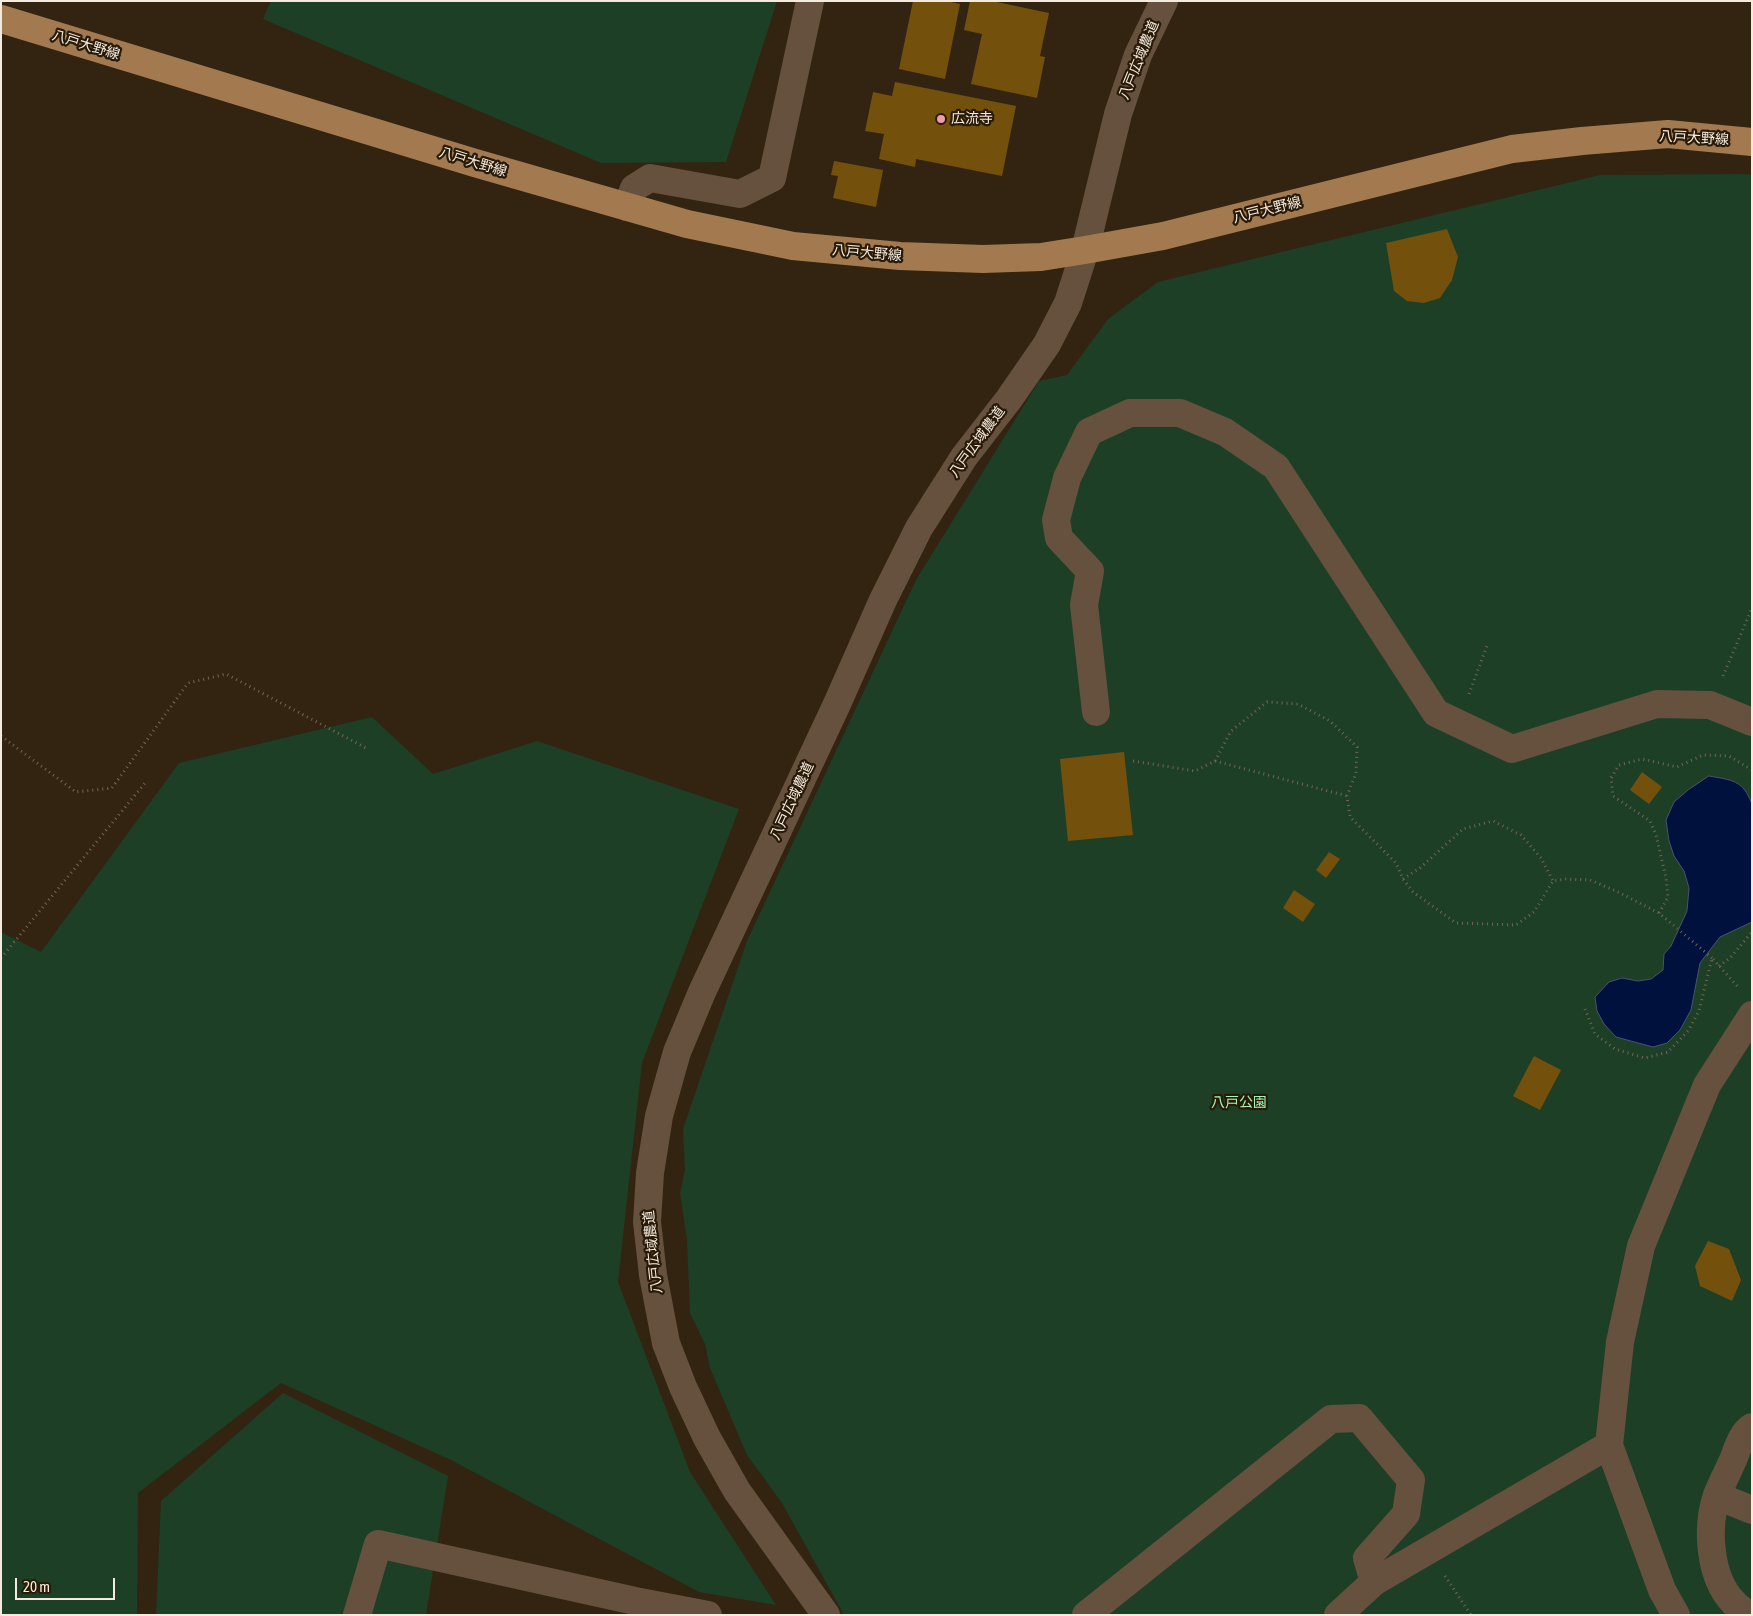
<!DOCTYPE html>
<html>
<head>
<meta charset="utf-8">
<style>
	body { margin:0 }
	#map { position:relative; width:1753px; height:1616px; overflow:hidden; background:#322410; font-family:"Asap Condensed",sans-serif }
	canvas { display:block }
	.frame { position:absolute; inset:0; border:2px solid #f4eade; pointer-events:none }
	.scale { position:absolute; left:15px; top:1578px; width:100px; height:22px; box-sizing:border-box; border:2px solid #f4eade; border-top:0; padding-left:6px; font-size:15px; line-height:18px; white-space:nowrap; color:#f4eade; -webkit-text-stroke:4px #281a07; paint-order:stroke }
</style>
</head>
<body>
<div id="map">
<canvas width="1753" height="1616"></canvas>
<div class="frame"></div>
<div class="scale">20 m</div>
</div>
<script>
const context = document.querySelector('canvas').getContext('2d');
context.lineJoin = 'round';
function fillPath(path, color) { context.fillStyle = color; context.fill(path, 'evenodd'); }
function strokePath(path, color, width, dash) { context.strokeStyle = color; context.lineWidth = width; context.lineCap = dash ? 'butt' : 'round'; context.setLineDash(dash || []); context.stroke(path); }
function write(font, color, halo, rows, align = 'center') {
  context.font = font + ' "Asap Condensed","Noto Sans JP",sans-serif'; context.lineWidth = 4.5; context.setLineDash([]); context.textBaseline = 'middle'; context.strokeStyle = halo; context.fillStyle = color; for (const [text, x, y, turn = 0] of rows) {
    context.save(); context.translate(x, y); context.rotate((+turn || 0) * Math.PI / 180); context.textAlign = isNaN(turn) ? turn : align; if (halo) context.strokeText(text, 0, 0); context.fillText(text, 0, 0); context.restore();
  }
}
const green = new Path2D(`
	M271,1H777L726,162L601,163L263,19Z
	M1745,174L1752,175V1615H844L782,1503L747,1455L710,1368L705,1344L690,1313L687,1240L680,1193L685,1170L683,1129L747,941L916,580L1039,381L1067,375L1108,319L1158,282L1600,175Z
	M372,717L433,774L537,741L739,809L642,1063L618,1282L690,1472L776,1605L699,1592L451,1460L281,1383L138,1493L137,1615H1V932L41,952L179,763Z
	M283,1393L448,1476L426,1615H156L161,1501Z`);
const water = new Path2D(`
	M1709,776C1732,780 1743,780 1752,804V922L1720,937L1700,963L1691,1010L1680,1030L1667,1043L1653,1047L1616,1037L1604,1024L1597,1011L1595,997L1609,982L1622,978L1638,981L1651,979L1663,970L1664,954L1671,946L1687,911L1689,888L1684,871L1674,856L1669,841L1666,820L1674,802L1688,790Z`);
const building = new Path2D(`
	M913,1H947L960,4L945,79L899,69Z
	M970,1H992L1049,13L1040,56L1045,57L1037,98L971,84L982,34L964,30Z
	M895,82L1016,106L1002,176L916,159L915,167L879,159L884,134L865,131L873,92L892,96Z
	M834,161L883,170L876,207L833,198L838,176L831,175Z
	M1447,229L1458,257L1452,280L1440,298L1424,303L1407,301L1394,291L1386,243Z
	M1124,752L1133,835L1068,841L1060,759Z
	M1642,772L1662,787L1649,804L1630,790Z
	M1329,852L1340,859L1326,878L1316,870Z
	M1294,890L1315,904L1303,922L1283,908Z
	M1534,1056L1561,1070L1540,1110L1513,1096Z
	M1708,1241L1729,1249L1741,1280L1732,1301L1700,1286L1695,1266Z`);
const path = new Path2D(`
	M1723,676L1752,608
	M1469,694L1488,643
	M1,736L76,792L112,788L188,683L226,674L368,749
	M1133,761L1195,771L1215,761L1231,731L1267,702L1298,704L1330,721L1357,747L1356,773L1347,796L1350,817L1396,863L1403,879L1413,892L1456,923L1516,925L1534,912L1553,881L1566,879L1590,880L1616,891L1659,913L1712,958
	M1215,761L1347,796
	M1403,879L1420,868L1463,829L1493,821L1521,835L1541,858L1553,881
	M1659,913L1668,897L1666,878L1656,835L1650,821L1613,796L1611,778L1619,765L1642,759L1677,767L1703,755L1729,756L1752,770
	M1,958L145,783
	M1719,966L1730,958L1752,932
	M1585,1009L1595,1034L1615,1049L1645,1058L1668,1052L1688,1031L1699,1011L1712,958L1739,988
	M1445,1576L1471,1615`);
const minor = new Path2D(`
	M627,207L634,188L650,178L740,194L772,178L810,1
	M1096,712L1084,605L1090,571L1059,538L1056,520L1067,478L1089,432L1130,413H1180L1225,432L1276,467L1436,713L1512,749L1657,704L1710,705L1752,722
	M1609,1445L1620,1342L1641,1246L1707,1085L1752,1015
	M1717,1496L1752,1510
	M357,1615L378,1544L635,1601L708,1615
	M826,1615L737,1491L707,1438L683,1387L666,1343L653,1275L647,1222L650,1173L659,1116L677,1052L702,992L837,704L883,600L919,528L964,457L1009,399L1047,344L1068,303L1085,250L1118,114L1138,55L1164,1
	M1086,1615L1331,1419L1359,1418L1411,1480L1406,1514L1367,1558L1374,1582L1609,1445L1662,1590L1676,1615
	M1338,1615L1374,1582
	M1749,1615C1744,1611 1738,1608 1734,1603C1709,1578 1706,1527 1717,1495C1722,1483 1728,1471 1733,1460C1737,1450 1742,1432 1752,1427`);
const major = new Path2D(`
	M1,19L475,163L687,224L793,246L900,256L983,259L1041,257L1085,250L1163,236L1512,149L1582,141L1668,134L1752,142`);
const markers = [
	[941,119,5,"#f39aac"]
];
const streetNames = [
	["八戸大野線",86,45,17],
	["八戸広域農道",1139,60,-68],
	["八戸大野線",1694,138,3],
	["八戸大野線",473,162,17],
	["八戸大野線",1267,210,-14],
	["八戸大野線",867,253,5],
	["八戸広域農道",977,442,-54],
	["八戸広域農道",792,801,-65],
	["八戸広域農道",653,1252,-96]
];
const poiNames = [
	["広流寺",951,119]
];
const parkNames = [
	["八戸公園",1239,1103]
];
fillPath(green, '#1d3f26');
fillPath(water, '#00113e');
strokePath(water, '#49526e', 1);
fillPath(building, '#74500d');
strokePath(path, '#736655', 3, [1, 4]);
strokePath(minor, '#65513d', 28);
strokePath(major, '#a37a50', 28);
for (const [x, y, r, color] of markers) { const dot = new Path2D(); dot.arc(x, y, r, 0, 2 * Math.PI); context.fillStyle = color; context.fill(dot); strokePath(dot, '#281a07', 2); }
write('14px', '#f4eade', '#281a07', streetNames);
write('14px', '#f4eade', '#281a07', poiNames, 'left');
write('14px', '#a3f8b8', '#281a07', parkNames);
</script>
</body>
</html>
